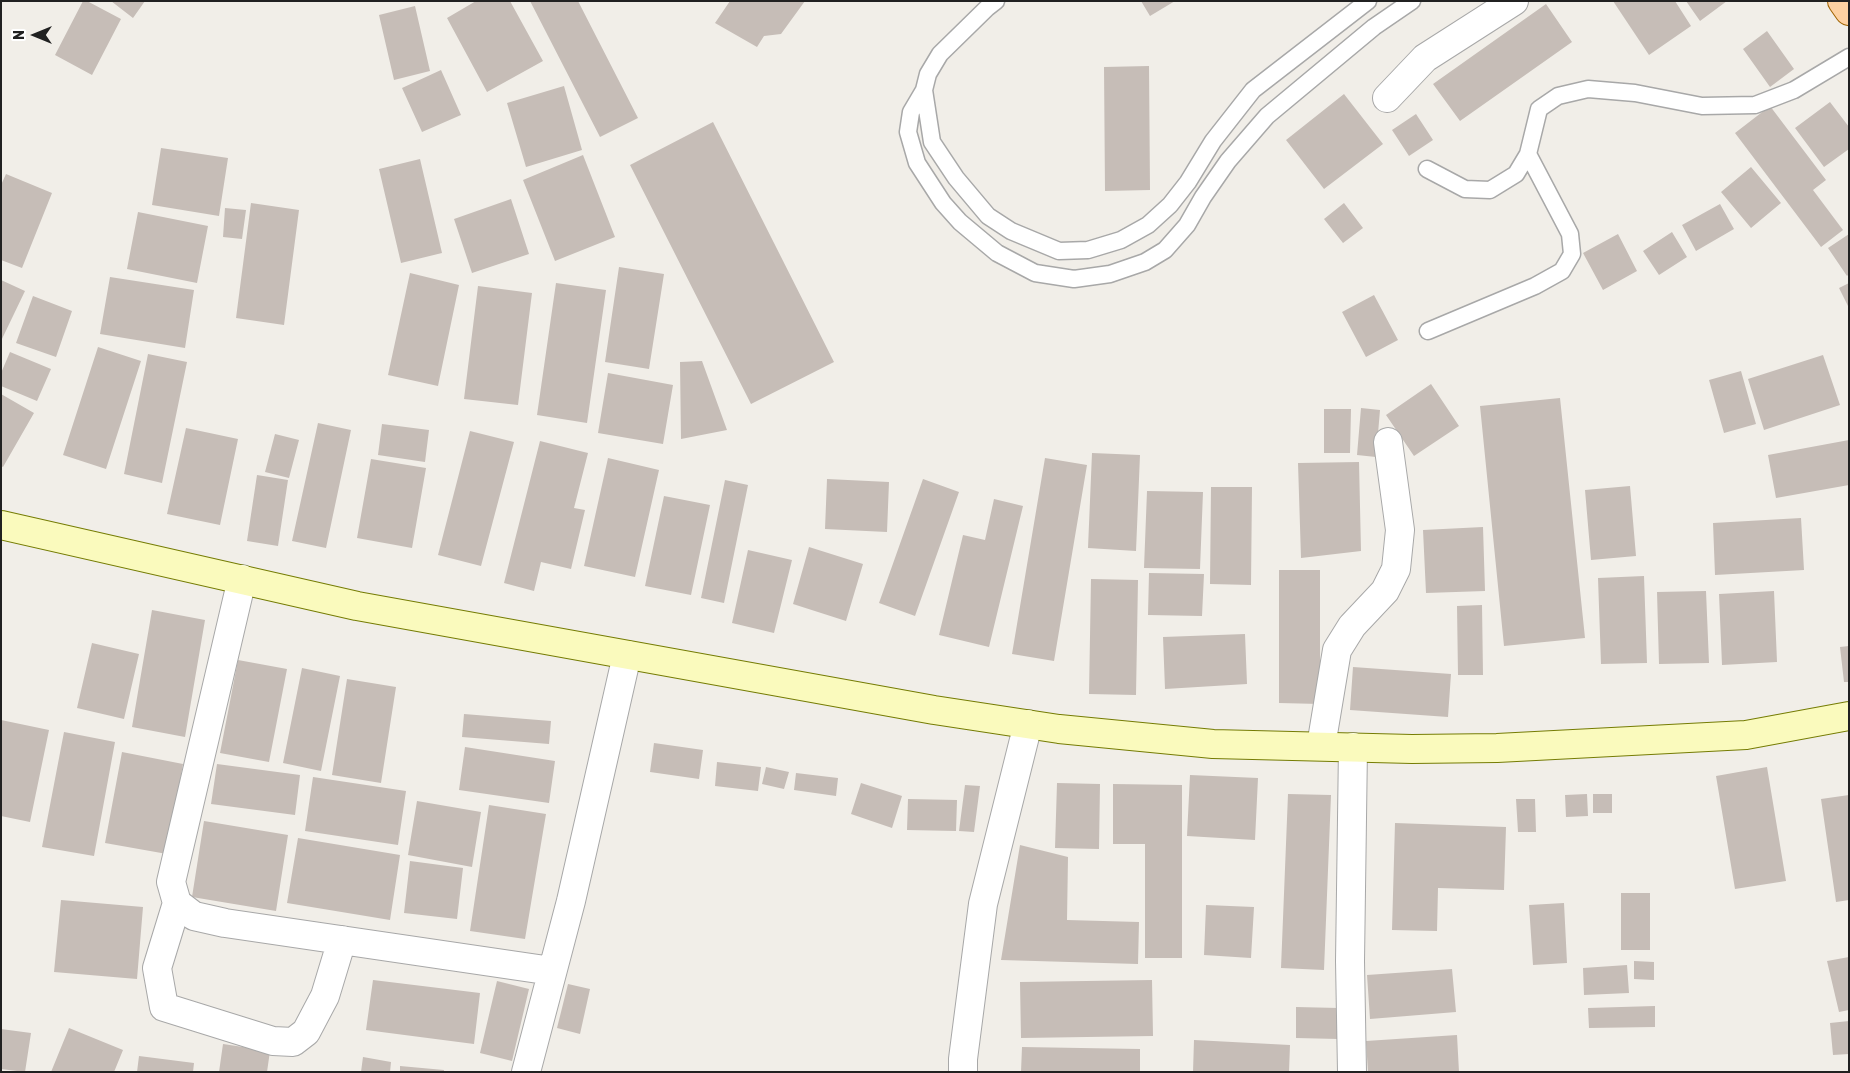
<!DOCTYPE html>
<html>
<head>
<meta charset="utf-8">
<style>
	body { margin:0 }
	#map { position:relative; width:1850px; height:1073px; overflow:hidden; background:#f1eee8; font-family:Rubik,sans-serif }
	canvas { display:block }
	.frame { position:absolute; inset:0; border:2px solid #212121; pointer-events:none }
	.north { position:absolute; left:10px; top:10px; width:50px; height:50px; -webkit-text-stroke:4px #fff; paint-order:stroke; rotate:270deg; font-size:14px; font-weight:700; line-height:20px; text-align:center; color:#212121 }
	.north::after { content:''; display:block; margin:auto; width:18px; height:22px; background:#212121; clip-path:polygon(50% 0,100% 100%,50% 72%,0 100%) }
</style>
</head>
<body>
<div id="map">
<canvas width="1850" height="1073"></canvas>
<div class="frame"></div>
<div class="north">N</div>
</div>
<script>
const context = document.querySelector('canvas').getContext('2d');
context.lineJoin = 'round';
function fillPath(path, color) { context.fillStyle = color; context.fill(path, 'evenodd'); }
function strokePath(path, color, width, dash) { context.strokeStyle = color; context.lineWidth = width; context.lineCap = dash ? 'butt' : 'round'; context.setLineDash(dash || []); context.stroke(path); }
const building = new Path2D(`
	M83,1H87L121,19L92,75L55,55Z
	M111,1H145L133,18Z
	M476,1H510L543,61L487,92L447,18Z
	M530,1H578L638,118L600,137Z
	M730,1H805L781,34L764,36L757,47L715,23Z
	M1141,1H1175L1150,16Z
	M1613,1H1675L1691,26L1649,55Z
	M1686,1H1727L1700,21Z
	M1546,4L1572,42L1460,121L1433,84Z
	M415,6L430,71L394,80L379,15Z
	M1767,31L1794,69L1770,87L1743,49Z
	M1149,66L1150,190L1105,191L1104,67Z
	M441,70L461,115L422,132L402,88Z
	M564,86L582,150L526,167L507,103Z
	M1344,94L1383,144L1324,189L1286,140Z
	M1830,102L1849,127V149L1824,167L1795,128Z
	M1770,106L1826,180L1813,190L1843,230L1821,247L1735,133Z
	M1416,114L1433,140L1409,156L1392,130Z
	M713,122L834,362L751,404L630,165Z
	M161,148L228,158L219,216L152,205Z
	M583,155L615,237L555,261L523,180Z
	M420,159L442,253L401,263L379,169Z
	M1751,167L1781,203L1751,228L1721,192Z
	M6,174L52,193L22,268L1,260V185Z
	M511,199L529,254L472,273L454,219Z
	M251,203L299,210L284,325L236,318Z
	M1344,203L1363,228L1343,243L1324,219Z
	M1720,204L1734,229L1696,251L1682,225Z
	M225,208L246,210L242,239L223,237Z
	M138,212L208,226L197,283L127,269Z
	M1672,232L1687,257L1659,275L1643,251Z
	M1618,234L1637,271L1603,290L1583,253Z
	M1849,234V274L1847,276L1828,248Z
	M619,267L664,274L649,369L605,362Z
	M410,273L459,285L438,386L388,375Z
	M110,277L194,290L185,348L100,334Z
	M1,280L25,291L1,341Z
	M556,283L606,290L587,423L537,415Z
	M1849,283V308L1839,288Z
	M478,286L532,293L518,405L464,399Z
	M1374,295L1398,340L1366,357L1342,312Z
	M33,296L72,311L56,357L16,343Z
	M98,347L141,361L106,469L63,455Z
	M10,352L51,369L37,401L1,386V373Z
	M148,354L187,362L162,483L124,474Z
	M1823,355L1840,405L1764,430L1748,379Z
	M702,361L727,430L681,439L680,362Z
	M1741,371L1756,424L1724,433L1709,380Z
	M608,373L673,385L663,444L598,433Z
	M1431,384L1459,426L1414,456L1386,415Z
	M1,394L34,413L3,467L1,466Z
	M1560,398L1585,638L1504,646L1480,406Z
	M1361,408L1380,410L1376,457L1357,455Z
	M1324,409H1351L1350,453H1324Z
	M318,423L351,430L326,548L292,541Z
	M382,424L429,430L425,462L378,455Z
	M186,428L238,439L220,525L167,514Z
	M470,431L514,442L481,566L438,555Z
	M275,434L299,440L289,478L265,472Z
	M1849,440V485L1776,498L1768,455Z
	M540,441L588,453L574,508L585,510L571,569L541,562L534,591L504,583Z
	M1092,453L1140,455L1136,551L1088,548Z
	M608,458L659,470L635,577L584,566Z
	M1045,458L1087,465L1054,661L1012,654Z
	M371,459L426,468L412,548L357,538Z
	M1359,462L1361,551L1301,558L1298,463Z
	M257,475L288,480L278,546L247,541Z
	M827,479L889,482L887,532L825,529Z
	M923,479L959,492L915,616L879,603Z
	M725,480L748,485L724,603L701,598Z
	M1630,486L1636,556L1591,560L1585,490Z
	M1211,487H1252L1251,585L1210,584Z
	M1147,491L1203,492L1200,569L1144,568Z
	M664,496L710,505L691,595L645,586Z
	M994,499L1023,506L989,647L939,635L963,535L985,540Z
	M1801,518L1804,570L1715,575L1713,523Z
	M1483,527L1485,591L1426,593L1423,530Z
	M809,547L863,564L846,621L793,604Z
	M748,550L792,560L774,633L732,623Z
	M1279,570H1320V704L1279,703Z
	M1149,573L1204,574L1202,616L1148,615Z
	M1644,576L1647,663L1601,664L1598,578Z
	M1091,579L1138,580L1136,695L1089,694Z
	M1706,591L1709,663L1659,664L1657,592Z
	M1774,591L1777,662L1722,665L1719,594Z
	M1482,605L1483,675H1458L1457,606Z
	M152,610L205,620L185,737L132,727Z
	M1245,634L1247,684L1165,689L1163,637Z
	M92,643L139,654L124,719L77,708Z
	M1849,646V682H1844L1840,647Z
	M238,660L287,669L269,762L220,753Z
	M1353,667L1451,674L1448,717L1350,710Z
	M302,668L340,676L321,771L283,763Z
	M347,679L396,687L381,783L332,775Z
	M464,714L551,721L549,744L462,737Z
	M1,720L49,730L30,822L1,816Z
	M64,732L115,742L94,856L42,847Z
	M654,743L703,750L699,779L650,772Z
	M465,747L555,761L549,803L459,790Z
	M122,752L183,764L167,854L105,843Z
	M717,762L761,767L758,791L715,786Z
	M217,764L300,775L295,815L211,804Z
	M766,767L789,772L784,789L762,784Z
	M1767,767L1786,881L1735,889L1716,776Z
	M796,773L838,778L836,796L794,790Z
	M1190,775L1258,778L1255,840L1187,836Z
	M313,777L406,791L398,845L305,831Z
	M861,783L902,796L892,828L851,814Z
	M1057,783L1100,784L1099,849L1055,848Z
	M1113,784L1182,785V958H1145V844H1113Z
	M965,785L980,786L974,832L959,831Z
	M1288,794L1331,795L1324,970L1281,968Z
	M1587,794L1588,816L1566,817L1565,795Z
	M1593,794H1612V813H1593Z
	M1849,795V900L1836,902L1821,799Z
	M908,799L957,800L956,831L907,830Z
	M1516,799H1535L1536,832H1518Z
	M417,801L481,812L472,867L408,855Z
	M489,805L546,814L525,939L470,931Z
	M204,821L288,835L276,911L192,897Z
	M1395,823L1506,827L1504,890L1438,888L1437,931L1392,930Z
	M298,838L400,855L390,920L287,903Z
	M1020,845L1068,857L1067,920L1139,922L1138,964L1001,960Z
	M410,861L463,868L457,919L404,913Z
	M1621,893H1650V950H1621Z
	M61,900L143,907L137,979L54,972Z
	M1564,903L1567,963L1533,965L1529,905Z
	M1206,905L1254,907L1251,958L1204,955Z
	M1849,957V1010L1839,1012L1827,961Z
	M1634,961L1654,962V980L1634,979Z
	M1627,965L1629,993L1584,995L1583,968Z
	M1452,969L1456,1012L1370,1019L1367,975Z
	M373,980L480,993L474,1044L366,1030Z
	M1152,980L1153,1036L1021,1038L1020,982Z
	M497,981L529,989L512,1061L480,1053Z
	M568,984L590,989L580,1034L557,1028Z
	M1655,1006V1027L1589,1028L1588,1008Z
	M1296,1007L1339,1008L1338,1039L1296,1038Z
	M1849,1021V1054L1833,1055L1830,1023Z
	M69,1028L123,1050L114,1072H51Z
	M1,1029L31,1033L25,1072L1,1069Z
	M1457,1035L1459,1072H1368L1366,1041Z
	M1194,1040L1290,1045L1289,1072H1193Z
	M223,1044L270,1051L267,1072H219Z
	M1022,1047L1140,1049V1072H1021Z
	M139,1056L194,1063L193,1072H137Z
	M363,1057L391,1062L390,1072H361Z
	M400,1066L444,1070V1072H400Z`);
const lane = new Path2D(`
	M996,1L987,8L940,54L928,74L924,90L911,112L908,132L917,163L943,203L960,222L997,253L1035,273L1074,279L1110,274L1145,262L1165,250L1187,225L1203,197L1228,161L1267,116L1374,27L1412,1
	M924,90L932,142L956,178L988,216L1011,231L1059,251L1088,250L1121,240L1148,225L1170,205L1188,182L1213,141L1253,90L1368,1
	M1427,169L1465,189L1490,190L1516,174L1528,154L1539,109L1558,96L1588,89L1635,93L1702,106L1755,105L1794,90L1849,57
	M1428,331L1535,286L1562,271L1572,254L1570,234L1528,154`);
const street = new Path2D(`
	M1387,98L1425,58L1514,1
	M242,579L171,882L177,903L194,916L225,923L552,971
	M1321,746L1337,650L1352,626L1385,591L1396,569L1400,530L1388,442
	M177,903L157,968L164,1007L273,1041L293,1042L306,1032L325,996L342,940
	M526,1072L571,901L627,655
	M963,1072V1059L983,904L1028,724
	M1352,1072L1350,961L1353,747`);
const secondary = new Path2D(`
	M1,525L357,606L934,710L1059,729L1213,744L1412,749L1497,748L1746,735L1849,716`);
const primary = new Path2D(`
	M1842,1L1849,11`);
fillPath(building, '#c6bdb7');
strokePath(lane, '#a8a8a8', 19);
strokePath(street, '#a8a8a8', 30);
strokePath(secondary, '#757c04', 30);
strokePath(primary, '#9e6200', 30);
strokePath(lane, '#fff', 16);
strokePath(street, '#fff', 28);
strokePath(secondary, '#fafabd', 28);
strokePath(primary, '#fdd1a2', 28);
</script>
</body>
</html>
